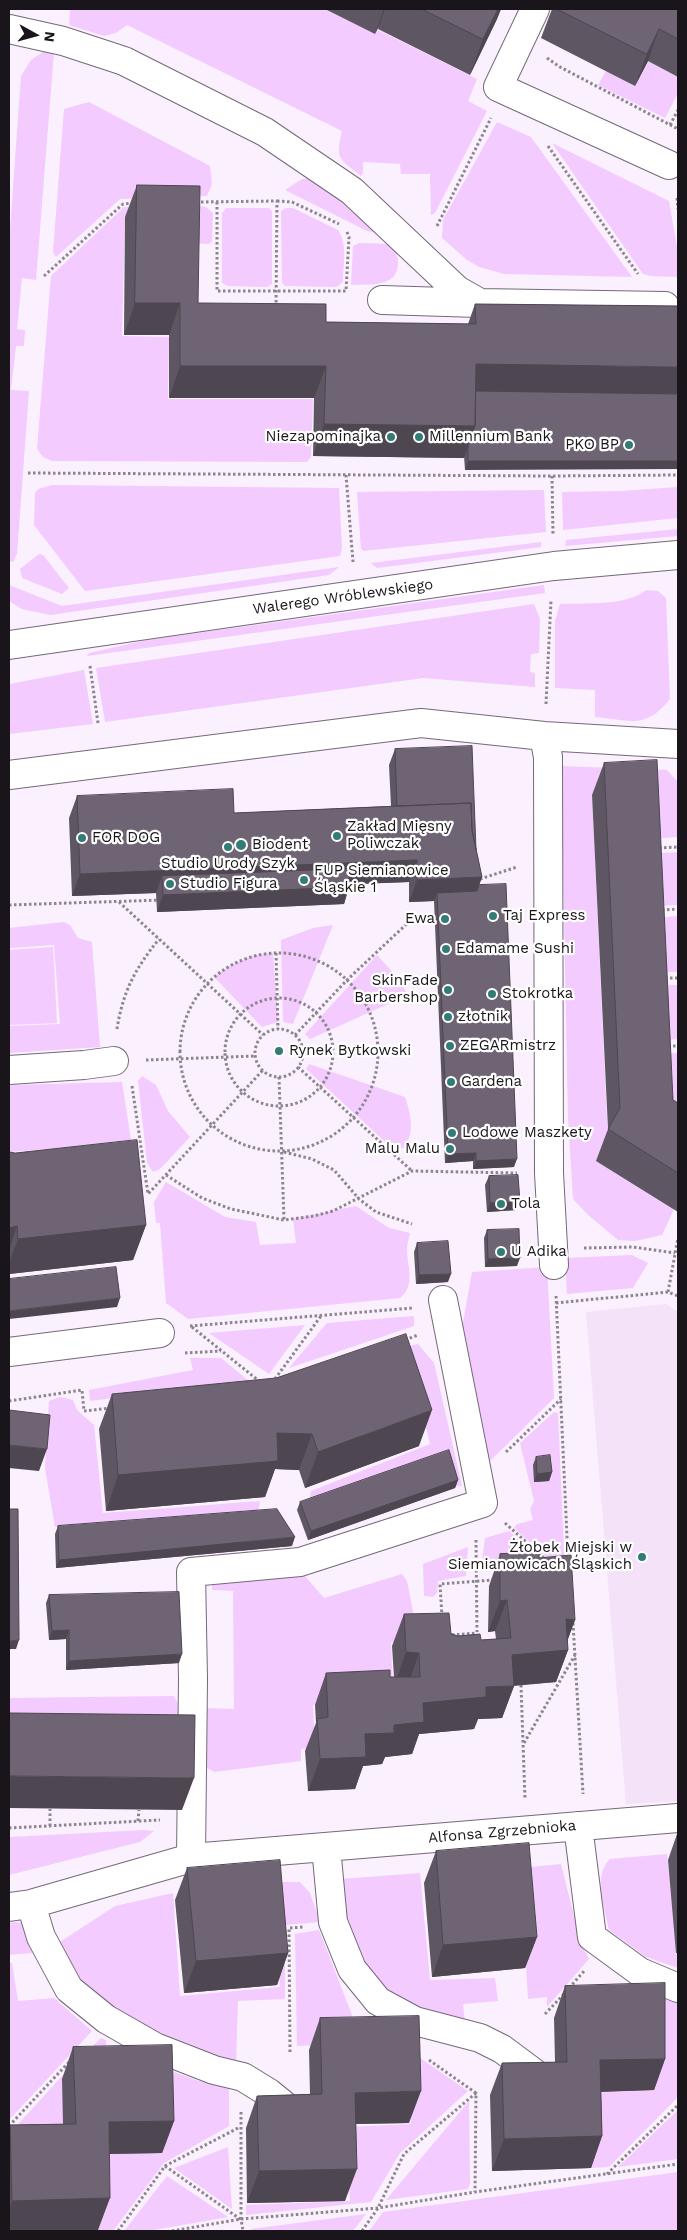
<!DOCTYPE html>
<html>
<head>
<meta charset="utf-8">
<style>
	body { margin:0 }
	#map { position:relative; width:687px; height:2240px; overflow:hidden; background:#faf0fe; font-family:"Work Sans",sans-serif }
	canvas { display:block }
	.frame { position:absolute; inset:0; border:10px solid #19151a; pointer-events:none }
	.north { position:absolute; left:10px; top:10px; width:50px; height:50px; -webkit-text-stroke:4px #fff; paint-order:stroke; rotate:97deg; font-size:14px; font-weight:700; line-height:20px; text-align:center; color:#19151a }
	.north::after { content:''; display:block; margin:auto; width:18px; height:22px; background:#19151a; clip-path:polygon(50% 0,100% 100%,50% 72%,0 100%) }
</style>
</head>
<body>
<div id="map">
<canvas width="687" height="2240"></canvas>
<div class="frame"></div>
<div class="north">N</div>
</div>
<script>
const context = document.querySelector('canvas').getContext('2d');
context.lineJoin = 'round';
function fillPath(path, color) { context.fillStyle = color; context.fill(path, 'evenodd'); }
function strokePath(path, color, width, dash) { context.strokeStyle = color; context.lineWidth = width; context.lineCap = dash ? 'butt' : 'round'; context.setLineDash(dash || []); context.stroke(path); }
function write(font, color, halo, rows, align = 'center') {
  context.font = font + ' "Work Sans",sans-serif'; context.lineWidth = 4.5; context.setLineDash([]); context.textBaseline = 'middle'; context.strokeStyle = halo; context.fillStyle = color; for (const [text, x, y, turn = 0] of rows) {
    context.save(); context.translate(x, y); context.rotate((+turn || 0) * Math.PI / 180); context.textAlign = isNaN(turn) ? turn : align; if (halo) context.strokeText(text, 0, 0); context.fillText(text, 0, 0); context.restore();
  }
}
const built = new Path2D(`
	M666,1304L678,1312V1801L626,1804L586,1312Z`);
const green = new Path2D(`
	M70,9H325L375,34L378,30L477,79L468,101L487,111L435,213L431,215L430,174H401L400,164L363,162V173L361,176C339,158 335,160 342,131L127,25L116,33L104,36L69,25Z
	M46,50L54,52L36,280L22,278L17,329L25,330L24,346H16L11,390L29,391L17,554L13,562L9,561V244L21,76L31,60Z
	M648,61L678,77V93L665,118L598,85L606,71L635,86Z
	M89,102L210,166L212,184L207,196L120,199L56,257L53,252L64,109Z
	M497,122L531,137L632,277L504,274L479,267L467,260L442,238L443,220Z
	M552,143L669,201L678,253V277L651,276L643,274Z
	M314,178L333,190L379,233L367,231L285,190L302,179Z
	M199,206L206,207L213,213L212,241L209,244L189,243L190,217L125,216L122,336L169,337L168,399H313L311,457L307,462L52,461L43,457L37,449L51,276L124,207Z
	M226,208H269L272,211V284L267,287L228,286L222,283V213Z
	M286,208H293L338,230C348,244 343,265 343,282L336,287L285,286L282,283L281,211Z
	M359,243L391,244C400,254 402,275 387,281C377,286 361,284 351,285L353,246Z
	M52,485L339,488L342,548L340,556L85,591L34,525L35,493L38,489Z
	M678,487V518L563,530L562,492L621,491Z
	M544,490L546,532L363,551L361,549L357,492Z
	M678,529V536L565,546L566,540Z
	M541,542V547L377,568L371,563Z
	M39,554L43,555L69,588L62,594L22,578L20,569Z
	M339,567L329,575L50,615L22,609L9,601V585L62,606Z
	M544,585L545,593L87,656L89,653L147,640Z
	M646,590L658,591L666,598L670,699C645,730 631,720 595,717V690L555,688V621L560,604C585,603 627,606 646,590Z
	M534,604L540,619L539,653L531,654L530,672L535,673V687L423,678L105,722L96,668Z
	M84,670L93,724L9,734V684Z
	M561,766L667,770L678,782V837L647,839L592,795L608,1141L674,1209L662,1235L635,1241L618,1240L588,1215L573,1199L568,1118Z
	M678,852V905L651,906L648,854Z
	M678,916V972H654L651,918Z
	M64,922L70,925L78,938L92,942L100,1047L9,1053V1026L60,1024L54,945L9,948V928Z
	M333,925L293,1024L283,1022L281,940L313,928Z
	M53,947L57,1023L9,1025V950Z
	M273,953L278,1022L262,1027L214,977C232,963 251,954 273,953Z
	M377,955L396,976L408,995L310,1039L305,1034Z
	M654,985H678V1039L657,1040Z
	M678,1053V1109L660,1112L657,1054Z
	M309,1064L405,1097C411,1115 415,1132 404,1148L393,1149L306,1069Z
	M142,1076L156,1085L168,1111L190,1137L160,1169L153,1172L147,1163L138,1081Z
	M122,1082L131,1140L118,1144L9,1152V1085Z
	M166,1182L225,1217L256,1222L260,1245L296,1243L293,1219L356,1206L389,1228L410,1233C409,1238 407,1244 407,1249C407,1267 416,1285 400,1298L188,1319L166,1303L160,1223H156L154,1202Z
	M632,1255L648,1263L633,1288L567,1294L565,1258Z
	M547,1267L554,1398L487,1464L458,1351L472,1272Z
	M414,1316V1326L289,1368L327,1323Z
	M305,1325L269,1374L209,1333Z
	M418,1344L434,1363L462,1486H456L447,1456L309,1503L311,1491L430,1444L411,1363L410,1346Z
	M190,1358H221L249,1381L90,1401L89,1390L193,1370Z
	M60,1397L73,1400L77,1410L94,1425L103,1513L260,1501L258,1513L55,1527L45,1468L49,1401Z
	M554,1412L558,1413L564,1549V1556L553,1563L514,1528L517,1524L533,1520L530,1509L534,1501L520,1443Z
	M509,1531L555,1570L481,1568L485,1538Z
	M468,1547L466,1576L438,1581L437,1593L433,1597L424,1596L423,1564Z
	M402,1574L407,1581L419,1642H391L393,1686L378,1699L313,1705L315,1747L301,1749V1761L214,1772L204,1766L202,1708L234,1709L233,1591L212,1590V1585L304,1575L324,1598Z
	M174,1696L181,1710L175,1741H9V1698Z
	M144,1830L154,1831L140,1842L9,1875V1837Z
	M667,1854L678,1953V1968L646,1957L609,1930C605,1908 592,1877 610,1859Z
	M561,1864L581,1944L589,1959L547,2007V1997L528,1999L520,1868Z
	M420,1873L430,1980L495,1978L498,2001L463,2004L466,2030L381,1996L338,1919L341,1879Z
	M274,1882H300L310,1893L320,1922L285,1925V1999L238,2001L236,2066L188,2051L118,2012L80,1982L61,1951L60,1942L115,1906L173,1893L180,1996L280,1987Z
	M13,1922L24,1923L42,1952L9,1955V1923Z
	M319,1930L352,2015L349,2044L297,2046L295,1934Z
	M9,1963H12L18,2001L54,1998L92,2031L9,2120Z
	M656,1985L678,1995V2097L609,2167L591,2168L589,2093L654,2090Z
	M101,2038L106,2040L107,2078L64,2156L9,2134L65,2073Z
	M410,2051L468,2091L400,2153L371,2202L246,2215V2205L350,2201L346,2127L411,2124Z
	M163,2068L199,2081L229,2087V2126L164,2163L113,2231H61L98,2230L97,2154Z
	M469,2101L470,2184L468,2189L386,2200Z
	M678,2110V2159L618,2167Z
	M228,2147L232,2209L174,2168Z
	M678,2172V2231H369L383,2212Z
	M167,2176L228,2217L148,2231H124Z
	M366,2214L353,2231H251V2229Z`);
const path = new Path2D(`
	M547,58L560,67L678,129
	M670,125L678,110
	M548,146L638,274
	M677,198L678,209
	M277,201L292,202L339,224
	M196,202L277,201L276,307
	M217,202V291H346L349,237L347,232
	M437,226L491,118
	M44,276L123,204L132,203
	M28,473L552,476L678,475
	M346,475L353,562
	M552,476L553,535
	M90,666L98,723
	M546,704L551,600
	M659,848L678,847
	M480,879L517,867
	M119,902L263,1035
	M9,905L161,900
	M662,910L678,909
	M180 1052a99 99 0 1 1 198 0a99 99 0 1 1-198 0Z
	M276,953L278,1029
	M665,978H678
	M225 1052a54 54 0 1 1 108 0a54 54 0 1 1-108 0Z
	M117,1029C123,991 135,969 159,939
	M255 1053a24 24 0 1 1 48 0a24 24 0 1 1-48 0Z
	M295,1035L347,980L413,918
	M668,1046H678
	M146,1060L255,1056
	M298,1067L412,1171
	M279,1077L284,1220
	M132,1086L148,1194L263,1070
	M284,1152L312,1159L334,1170L359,1199L376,1212L412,1224
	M166,1175L202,1198L231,1209L284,1220L314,1216L333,1211L412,1171L517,1173
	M584,1248L633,1247L675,1253
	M668,1292L678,1238
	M556,1296L568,1559
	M556,1303L668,1292L678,1296
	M190,1326L413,1308
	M192,1327L259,1381
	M405,1340L418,1335
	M185,1353L221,1351
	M275,1379L321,1316
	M9,1401L82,1390L84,1411L111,1408
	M506,1452L561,1399
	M505,1523L545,1559
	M476,1540L477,1632
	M442,1617L440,1584L493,1580
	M573,1623L583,1794
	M452,1635L477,1633
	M521,1685L525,1799
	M524,1743L575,1655
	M138,1821L139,1810
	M50,1826V1809
	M9,1828L160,1820
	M569,1988L585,1970
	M545,2014L565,1993
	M290,2052L289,1928L303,1927
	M429,2060L476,2093
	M241,2112V2219L243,2231
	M9,2126L70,2061
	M165,2166L240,2219
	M607,2174L678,2105
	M118,2231L165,2166L240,2127
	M172,2231L241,2219L378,2208L475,2192L678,2164
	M362,2231L378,2208L404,2154L476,2093L475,2192`);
const minor = new Path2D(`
	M535,9L498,87L669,165
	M9,29L63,41L124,61L265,132L352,191L457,290L480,303L665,306
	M382,300L478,303
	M9,645L554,566L678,555
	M544,736L548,757L549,1173L554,1265
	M9,775L421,723L544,736L678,744
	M9,1070L84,1065L114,1061
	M9,1352L160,1333
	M578,1826L592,1937L640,1972L678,1988
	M326,1847L333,1922L352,1969L378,2001L415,2021L480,2038L502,2049L541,2078
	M191,1858L193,1679L191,1572L300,1562L483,1503L443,1300
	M31,1904L41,1937L69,1989L106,2019L155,2047L214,2070L243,2077L269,2093L301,2119
	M9,1907L31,1904L191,1858L678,1818`);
const wall = new Path2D(`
	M325,9H501L497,19L470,75L378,29L379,26L375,34Z
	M552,9H678V77L648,61L635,86L541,38Z
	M137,185L198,303L326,322L468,324L475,304L678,306L465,470L464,456V458L313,456L314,398H169V335H124L125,217Z
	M395,749L476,849L482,877L479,885L514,1167L473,1169V1161L445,1163L434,901L409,902V882L349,884V887L344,904L157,912L156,893L72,896L69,818L77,796L234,813L391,806L389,765Z
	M604,763L673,1100L678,1103V1212L596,1161L608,1129L592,795Z
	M9,1152L146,1225L133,1260L9,1274Z
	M489,1176L520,1202L516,1210L487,1212L485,1185Z
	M487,1230L517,1266L485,1267L484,1238Z
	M417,1243L448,1282L416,1284L414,1252Z
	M112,1394L419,1446L305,1488L299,1470L275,1469L265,1497L106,1511L99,1429Z
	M536,1457L552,1472L549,1481L534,1482L533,1465Z
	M458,1480L455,1488L308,1540L297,1510L300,1502Z
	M58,1526L292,1546L56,1568L55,1534Z
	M500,1554L539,1558L575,1620L567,1641L568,1650L556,1682L514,1686L502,1718L478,1719L474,1729L419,1734L412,1754L385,1757L382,1764L363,1766L355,1789L308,1791L305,1751L316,1723L315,1705L326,1673L394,1677L392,1646L404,1614L458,1636L481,1640L496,1639L495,1631L488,1632L489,1586Z
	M49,1595L179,1663L66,1670V1639L49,1640L46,1603Z
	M678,1831V1953H676L668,1860Z
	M436,1851L537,1937L525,1968L432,1977L424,1883Z
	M187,1868L288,1953L277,1985L184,1993L175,1900Z
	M565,1986L665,2059L654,2090L601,2092L602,2136L591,2168L492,2171L490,2095L502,2063L555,2062L554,2018Z
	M320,2018L409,2123L356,2124L345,2201L247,2203L246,2128L257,2096L310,2094L309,2050Z
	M73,2047L174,2121L162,2153L109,2154L98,2230L9,2231V2129L10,2125L63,2124L62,2079Z`);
const shadedWall = new Path2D(`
	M384,9H385L379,26L375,34Z
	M498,9H501L497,19L470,75L483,39Z
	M659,29L648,61L635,86L647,54Z
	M135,303H180L169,335H124Z
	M476,364L678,367V399L467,396Z
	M180,366H326L314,398H169Z
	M324,424L475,426L464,458L313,456Z
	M468,461H678V469L465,470Z
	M417,860L409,882L163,892L162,876L156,893L72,896L80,874Z
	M482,877L474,900L437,893L434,901L409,902L417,880Z
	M349,887L344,904L157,912L163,895Z
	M476,1153L473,1161L445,1163L448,1154Z
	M517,1159L514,1167L473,1169L476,1161Z
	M520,1202L516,1210L487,1212L490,1203Z
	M146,1225L133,1260L9,1274V1263L18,1239Z
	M17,1226L9,1250V1228Z
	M520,1258L517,1266L485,1267L488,1259Z
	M451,1274L448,1282L416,1284L419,1275Z
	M120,1298L117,1307L9,1319V1311Z
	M432,1410L419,1446L305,1488L318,1452Z
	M277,1433L312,1434L299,1470L275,1469L265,1497L106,1511L118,1475Z
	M9,1445L47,1449L39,1471L9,1468Z
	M552,1472L549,1481L534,1482L537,1474Z
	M458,1480L455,1488L308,1540L311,1531Z
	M295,1537L292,1546L56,1568L59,1560Z
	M507,1600L495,1631L488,1632L500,1601Z
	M566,1619L575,1620L564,1650H568L556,1682L505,1686H514L502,1718L478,1719L474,1729L419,1734L412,1754L385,1757L382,1764L363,1766L355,1789L308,1791L320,1759L365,1734L394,1725L423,1703L486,1687L512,1655Z
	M69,1630L66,1639L49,1640L52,1631Z
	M19,1640L16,1649H9V1641Z
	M406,1652L419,1653L408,1685L395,1684Z
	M182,1654L179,1663L66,1670L69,1661Z
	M9,1776L194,1778L182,1810L9,1808Z
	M537,1937L525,1968L432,1977L443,1945Z
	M288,1953L277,1985L184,1993L196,1961Z
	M665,2059L654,2090L589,2092L600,2060Z
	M421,2091L409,2123L344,2124L355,2093Z
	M174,2121L162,2153L97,2154L109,2122Z
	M602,2136L591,2168L492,2171L504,2139Z
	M357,2169L345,2201L247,2203L259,2171Z
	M110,2198L98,2230L9,2231V2210L12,2201Z`);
const building = new Path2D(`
	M422,9H498L483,39Z
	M557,9H678V39L659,29L647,54Z
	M137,185L200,186L198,303L326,304V322L476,324L475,304L678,306V367L476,364L475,426L324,424L326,366H180V303H135Z
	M476,391L678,394V461H468V447L475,426Z
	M472,746L476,850L472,830L471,803L397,806L395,749Z
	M657,760L673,1100L678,1103V1173L608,1129L620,1108L604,763Z
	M233,789L234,813L471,803L472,830L482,877L417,880V860L80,874L77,796Z
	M349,869V887L163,895L162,876Z
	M506,884L517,1159L476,1161V1153L448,1154L437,893L477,891L479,885Z
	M137,1140L146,1225L18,1239L17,1226L9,1228V1152L15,1153Z
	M518,1175L520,1202L490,1203L489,1176Z
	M519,1229L520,1258L488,1259L487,1230Z
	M448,1241L451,1274L419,1275L417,1243Z
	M116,1267L120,1298L9,1311V1279Z
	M406,1334L432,1410L318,1452L312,1434L277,1433L278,1461L118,1475L112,1394L276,1378Z
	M9,1410L50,1415L47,1449L9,1445Z
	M449,1450L458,1480L311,1531L300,1502Z
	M550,1455L552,1472L537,1474L536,1457Z
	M9,1509H18L19,1640L9,1641Z
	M277,1509L295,1537L59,1560L58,1526Z
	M539,1553V1558L571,1555L575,1620L566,1619L568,1650L512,1655L514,1686L486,1687V1697L423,1703L424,1722L394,1725V1733L365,1734L366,1757L320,1759L317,1719L328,1717L326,1673L390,1670V1677H420L419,1653L406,1652L404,1614L449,1613L451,1634L458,1636L480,1634L481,1640L511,1638L507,1600L500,1601V1554Z
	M179,1592L182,1654L69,1661V1630L52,1631L49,1595Z
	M9,1713L195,1715L194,1778L9,1776Z
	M529,1843L537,1937L443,1945L436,1851Z
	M280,1860L288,1953L196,1961L187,1868Z
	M665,1983V2059L600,2060L602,2136L504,2139L502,2063L567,2062L565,1986Z
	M419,2016L421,2091L355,2093L357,2169L259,2171L257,2096L322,2094L320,2018Z
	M172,2045L174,2121L109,2122L110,2198L12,2201L10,2125L76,2124L73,2047Z`);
const markers = [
	[391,437,5,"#327b77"],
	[419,437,5,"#327b77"],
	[629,445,5,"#327b77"],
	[337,836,5,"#327b77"],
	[82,838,5,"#327b77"],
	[241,845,6,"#327b77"],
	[228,847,5,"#327b77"],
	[304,880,5,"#327b77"],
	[170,884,5,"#327b77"],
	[493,916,5,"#327b77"],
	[445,919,5,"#327b77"],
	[446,949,5,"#327b77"],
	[448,990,5,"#327b77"],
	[492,994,5,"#327b77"],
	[448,1017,5,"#327b77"],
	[450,1046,5,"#327b77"],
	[279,1051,5,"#327b77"],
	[451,1082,5,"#327b77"],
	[452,1133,5,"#327b77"],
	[450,1149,5,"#327b77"],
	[501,1204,5,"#327b77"],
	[501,1252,5,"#327b77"],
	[642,1557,5,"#327b77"]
];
const poiNames = [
	["Niezapominajka",381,437,"right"],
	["Millennium Bank",429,437],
	["PKO BP",619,445,"right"],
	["Zakład Mięsny",347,827],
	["Poliwczak",347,844],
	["FOR DOG",92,838],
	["Biodent",252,845],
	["Studio Urody Szyk",228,864,"center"],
	["FUP Siemianowice",314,871],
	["Śląskie 1",314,888],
	["Studio Figura",180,884],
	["Taj Express",503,916],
	["Ewa",435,919,"right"],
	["Edamame Sushi",456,949],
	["SkinFade",438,981,"right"],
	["Barbershop",438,998,"right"],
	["Stokrotka",502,994],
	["złotnik",458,1017],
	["ZEGARmistrz",460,1046],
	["Rynek Bytkowski",289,1051],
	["Gardena",461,1082],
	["Lodowe Maszkety",462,1133],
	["Malu Malu",440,1149,"right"],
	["Tola",511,1204],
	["U Adika",511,1252],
	["Żłobek Miejski w",632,1548,"right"],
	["Siemianowicach Śląskich",632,1565,"right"]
];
const streetNames = [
	["Walerego Wróblewskiego",343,597,-8],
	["Alfonsa Zgrzebnioka",502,1832,-5]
];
fillPath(built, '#f4e2f9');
fillPath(green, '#f3cbfe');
strokePath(minor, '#756978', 30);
strokePath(path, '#8c858e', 3, [2.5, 2.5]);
strokePath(minor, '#fff', 28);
fillPath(wall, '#5f5663');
fillPath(shadedWall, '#4e4650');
fillPath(building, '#6f6473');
strokePath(building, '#4e4650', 1);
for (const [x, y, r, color] of markers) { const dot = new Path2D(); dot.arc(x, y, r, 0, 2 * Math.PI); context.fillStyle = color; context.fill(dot); strokePath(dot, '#fff', 2); }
write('15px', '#19151a', '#fff', poiNames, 'left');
write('15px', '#19151a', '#fff', streetNames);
</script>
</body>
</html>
